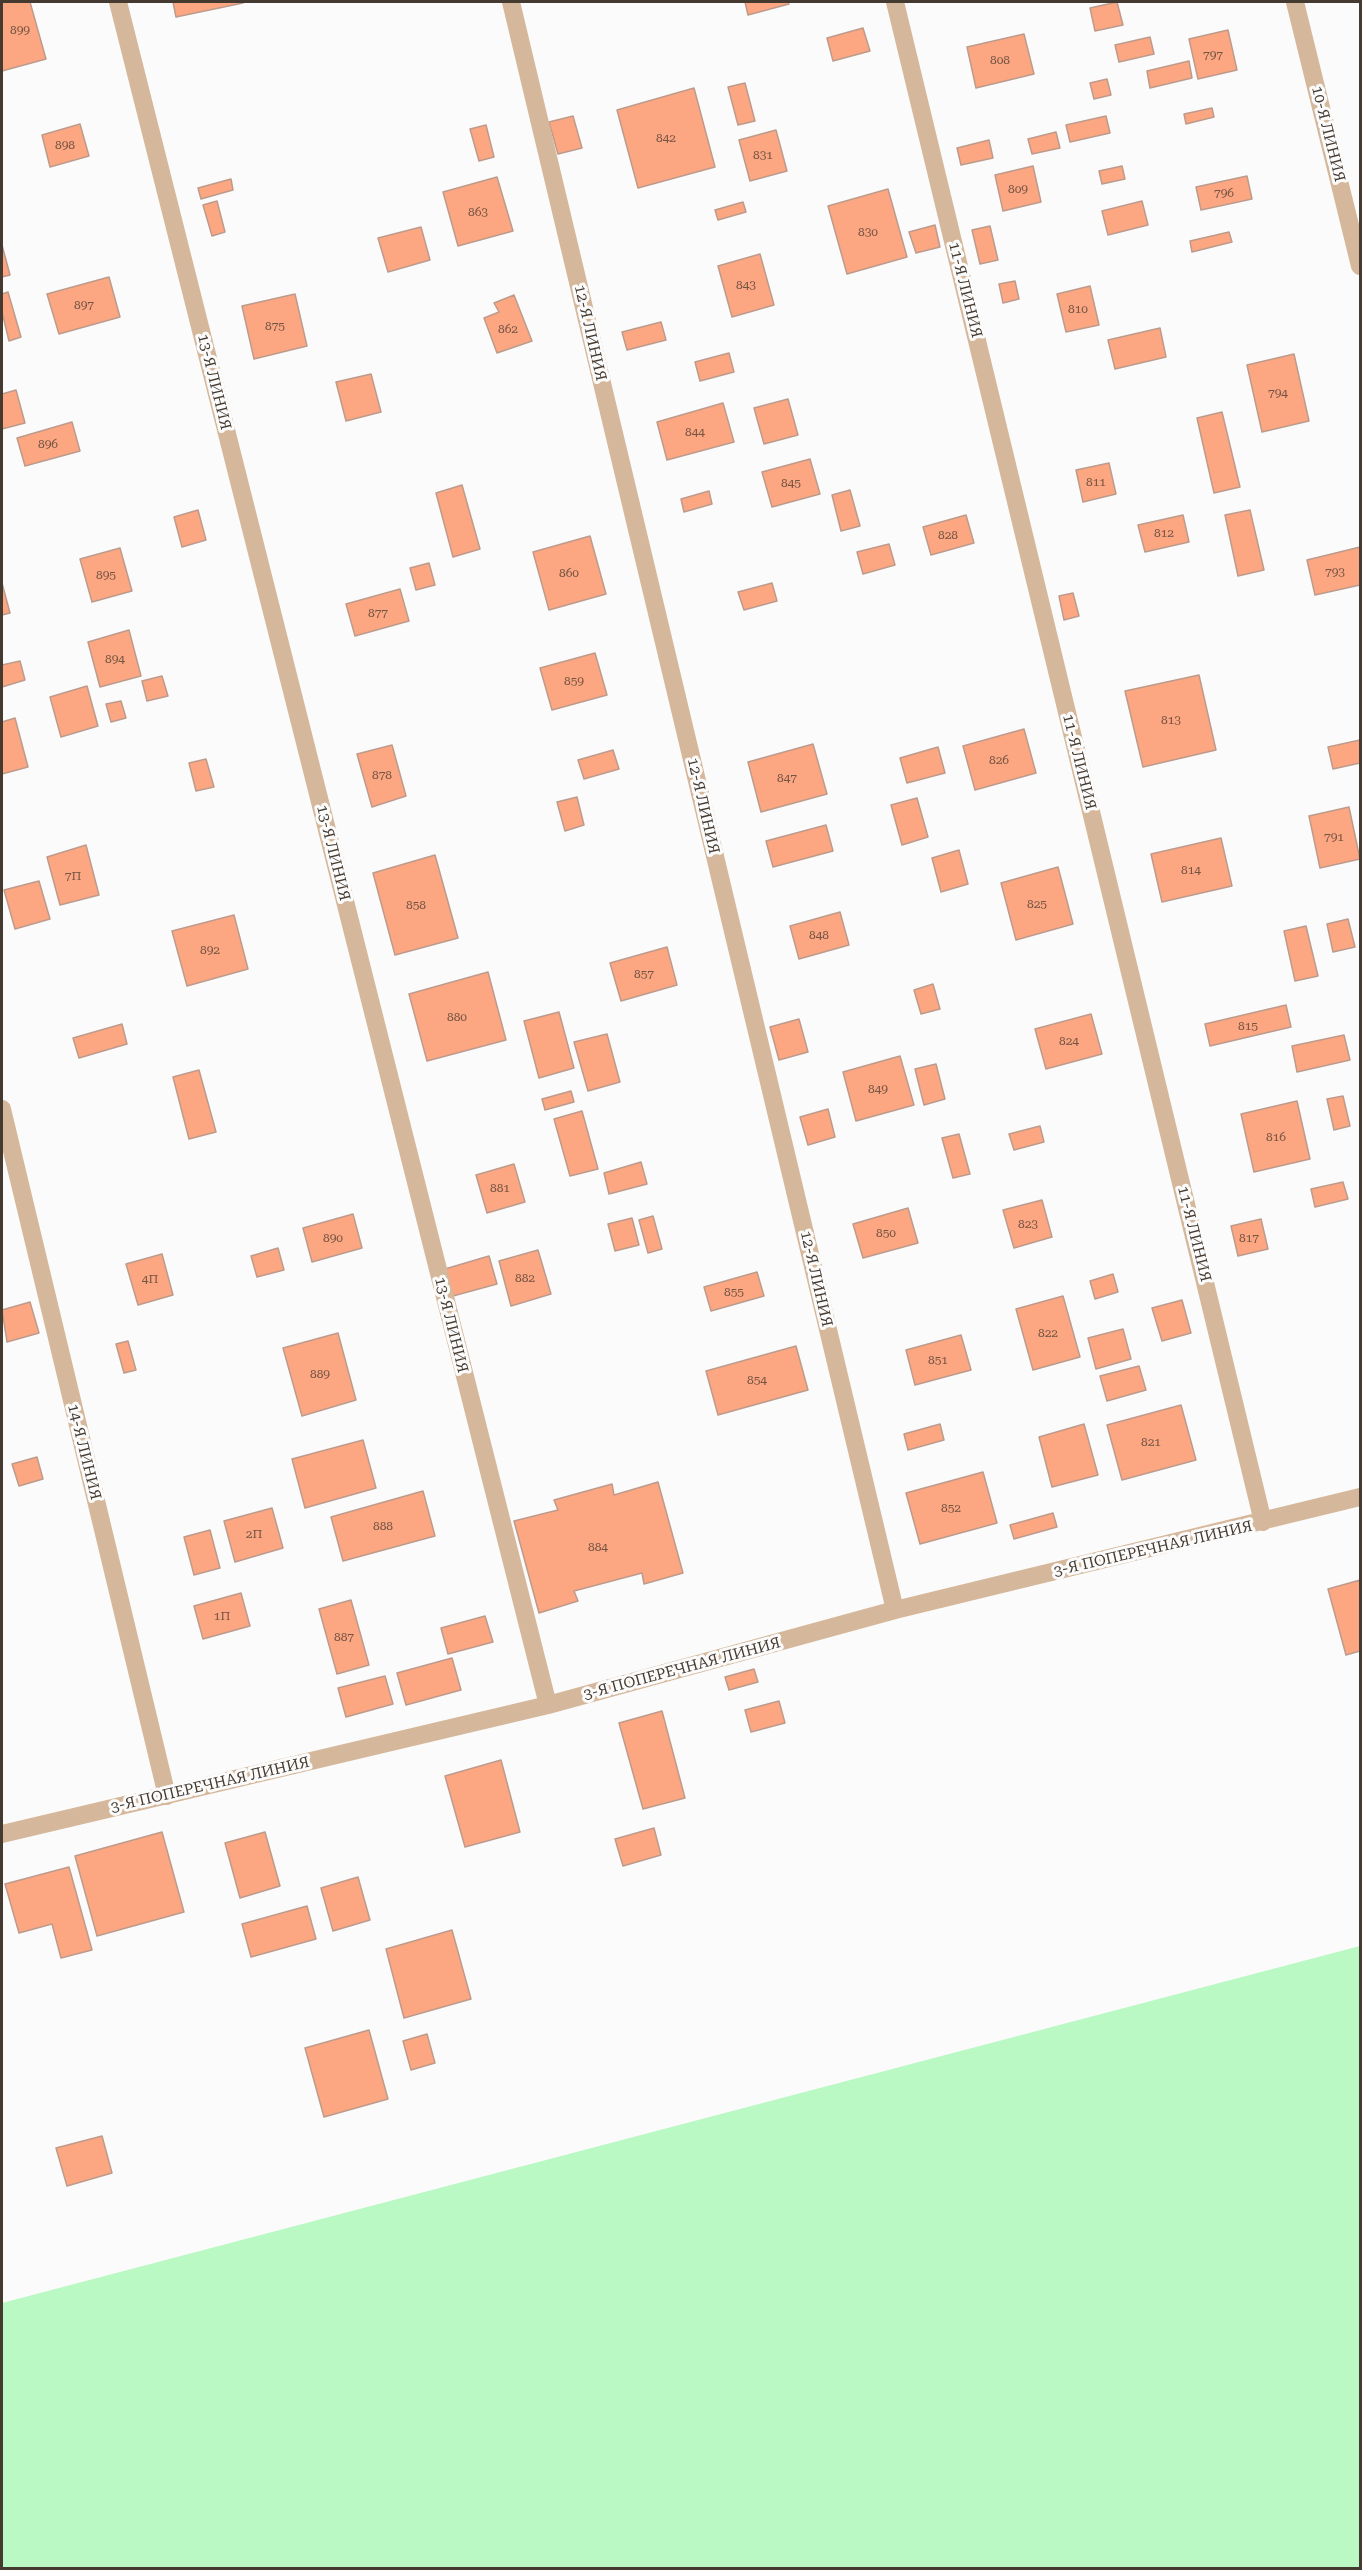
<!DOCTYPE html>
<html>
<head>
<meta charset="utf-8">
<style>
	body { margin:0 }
	#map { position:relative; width:1362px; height:2570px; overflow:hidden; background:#fbfbfb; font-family:"Roboto Serif",serif }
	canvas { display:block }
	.frame { position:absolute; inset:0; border:3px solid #453a30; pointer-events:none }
</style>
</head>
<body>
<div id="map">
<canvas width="1362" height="2570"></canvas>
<div class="frame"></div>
</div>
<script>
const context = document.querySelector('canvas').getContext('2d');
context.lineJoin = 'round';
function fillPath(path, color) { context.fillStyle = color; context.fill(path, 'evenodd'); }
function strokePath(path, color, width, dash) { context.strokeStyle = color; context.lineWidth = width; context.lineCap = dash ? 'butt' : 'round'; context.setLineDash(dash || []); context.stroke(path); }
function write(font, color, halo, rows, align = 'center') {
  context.font = font + ' "Roboto Serif",serif'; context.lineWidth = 6; context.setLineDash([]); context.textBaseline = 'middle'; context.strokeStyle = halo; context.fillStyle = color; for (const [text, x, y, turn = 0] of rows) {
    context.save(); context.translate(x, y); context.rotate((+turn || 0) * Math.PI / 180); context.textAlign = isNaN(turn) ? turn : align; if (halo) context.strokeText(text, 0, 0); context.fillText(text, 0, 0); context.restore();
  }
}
const green = new Path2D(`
	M1360,1946V2568H2V2303Z`);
const building = new Path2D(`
	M2,2H30L46,59L2,71Z
	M173,2H243V3L176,17Z
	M745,2H788L789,4L748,15Z
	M1117,2L1123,25L1095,31L1090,8Z
	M863,28L870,51L833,61L827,38Z
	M1228,30L1237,70L1198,79L1189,39Z
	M1024,34L1034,74L976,88L967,47Z
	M1150,37L1154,54L1119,62L1115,45Z
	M1189,61L1192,78L1150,88L1147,71Z
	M1107,79L1111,95L1094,99L1090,83Z
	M745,83L755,121L738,125L728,87Z
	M694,88L715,167L638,188L617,110Z
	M1212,108L1214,117L1186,124L1184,114Z
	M573,116L582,148L558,154L549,122Z
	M1106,116L1110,133L1070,142L1066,125Z
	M80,124L89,156L50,167L42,135Z
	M486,125L494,157L479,161L470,129Z
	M776,130L787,171L750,181L739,140Z
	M1056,132L1060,148L1032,154L1028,139Z
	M989,140L993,158L961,165L957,148Z
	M1033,166L1041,202L1003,211L995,175Z
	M1122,166L1125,179L1102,184L1099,171Z
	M1247,176L1252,199L1201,210L1196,187Z
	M497,177L513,231L458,246L443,192Z
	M231,179L233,190L201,199L198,188Z
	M888,189L907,257L847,274L828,206Z
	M217,201L225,232L212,236L203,205Z
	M1142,201L1148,225L1108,235L1102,211Z
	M743,202L746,212L718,220L715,210Z
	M935,225L940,247L916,253L909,232Z
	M990,226L998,260L980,264L972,230Z
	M421,227L430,260L388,272L378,238Z
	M1229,232L1232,242L1192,252L1190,241Z
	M2,245L10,275L2,277Z
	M760,254L774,305L732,317L718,266Z
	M109,277L120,317L59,334L47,294Z
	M1015,281L1019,299L1003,303L999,284Z
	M1090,286L1099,325L1066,332L1057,294Z
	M8,292L21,337L9,341L2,312V294Z
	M295,294L307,346L254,359L242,306Z
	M514,295L532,341L497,353L484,318L499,312L494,303Z
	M661,322L666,340L627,350L622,332Z
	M1160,328L1166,357L1115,369L1108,340Z
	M729,353L734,372L700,381L695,362Z
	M1294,354L1309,421L1262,432L1247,365Z
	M371,374L381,412L346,421L336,382Z
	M16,390L25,423L2,429V394Z
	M788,399L798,435L764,444L754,408Z
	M723,403L734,442L667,460L657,422Z
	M1222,412L1240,487L1214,493L1197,418Z
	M72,422L80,451L25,466L17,438Z
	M810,459L820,494L772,507L762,472Z
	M1109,463L1116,494L1083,502L1076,470Z
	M462,485L480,549L453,557L436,493Z
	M850,490L860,526L841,531L832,495Z
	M709,491L712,504L684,512L681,499Z
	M198,510L206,540L182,547L174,517Z
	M1250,510L1264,570L1238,576L1225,515Z
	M966,515L974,543L931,555L923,527Z
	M1183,515L1189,542L1145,552L1138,525Z
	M590,536L606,594L549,610L533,552Z
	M889,544L895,565L863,574L857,552Z
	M1360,547V585L1315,595L1307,560Z
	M120,548L132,591L92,602L80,559Z
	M429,563L435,585L416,590L410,568Z
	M2,583L10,613L2,615Z
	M772,583L777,601L744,610L738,592Z
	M400,589L409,621L355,636L346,604Z
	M1073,593L1079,616L1064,620L1059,596Z
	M129,630L141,676L100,687L88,642Z
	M595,653L607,695L552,710L540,668Z
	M20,661L25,680L2,687V665Z
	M1199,675L1216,750L1143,767L1125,691Z
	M162,676L168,696L147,701L142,681Z
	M87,686L98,726L61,737L50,697Z
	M121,701L126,718L111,722L106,704Z
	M15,718L28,767L2,774V722Z
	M1024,729L1036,773L975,790L963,746Z
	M1360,740V763L1333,769L1328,747Z
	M813,744L827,794L761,812L748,762Z
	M392,745L406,796L372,807L357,754Z
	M938,747L945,773L907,783L900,758Z
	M613,750L619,769L584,779L578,760Z
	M206,759L214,787L196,791L189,763Z
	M577,797L584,825L565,831L557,802Z
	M917,798L928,837L902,845L891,805Z
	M1349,807L1360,859L1320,868L1309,816Z
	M826,825L833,851L773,867L766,841Z
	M1221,838L1232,886L1162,902L1151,854Z
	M86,845L99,895L60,905L47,857Z
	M959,850L968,884L941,892L932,858Z
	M435,855L458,938L395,955L373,873Z
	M1058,867L1073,924L1016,940L1001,883Z
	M39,881L50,919L15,929L4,890Z
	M840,912L849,945L799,959L790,926Z
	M234,915L248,969L187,986L172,931Z
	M1348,919L1355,947L1333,952L1327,924Z
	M1306,926L1318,976L1295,981L1284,931Z
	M667,947L677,985L621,1001L610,963Z
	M488,972L506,1040L427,1061L409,994Z
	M933,984L940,1009L921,1014L914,990Z
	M1286,1005L1291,1027L1210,1046L1205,1024Z
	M559,1012L574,1068L539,1078L524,1021Z
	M1091,1014L1102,1054L1046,1069L1035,1029Z
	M799,1019L808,1052L779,1060L770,1027Z
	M122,1024L127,1044L79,1058L73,1038Z
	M607,1034L620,1082L588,1091L574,1042Z
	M1344,1035L1350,1060L1297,1072L1292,1046Z
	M900,1056L914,1105L856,1121L843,1072Z
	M936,1064L945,1099L924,1105L915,1069Z
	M199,1070L216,1132L189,1139L173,1077Z
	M571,1091L574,1102L545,1110L542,1099Z
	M1343,1096L1350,1126L1334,1130L1327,1099Z
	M1297,1101L1310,1159L1254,1172L1241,1114Z
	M828,1109L835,1137L808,1145L800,1117Z
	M582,1111L598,1169L570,1176L554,1119Z
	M1040,1126L1044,1142L1014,1150L1009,1134Z
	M959,1134L970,1174L953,1178L942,1138Z
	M641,1162L647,1184L609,1194L604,1173Z
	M514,1164L525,1202L487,1213L476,1175Z
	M1343,1182L1348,1199L1315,1207L1311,1189Z
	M1042,1200L1052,1237L1014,1248L1003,1210Z
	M908,1208L918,1243L863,1258L853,1224Z
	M353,1214L362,1248L312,1262L303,1228Z
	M653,1216L662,1249L648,1253L639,1220Z
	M632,1218L639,1245L615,1251L608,1224Z
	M1261,1219L1268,1249L1238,1256L1231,1226Z
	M278,1248L284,1270L257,1277L251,1256Z
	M538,1250L551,1294L511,1306L499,1261Z
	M162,1254L173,1295L138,1305L126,1264Z
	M489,1256L497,1284L453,1296L445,1269Z
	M757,1272L764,1296L711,1311L704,1287Z
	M1113,1274L1118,1292L1095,1299L1090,1281Z
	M1063,1296L1080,1357L1033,1370L1016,1309Z
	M1182,1300L1191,1333L1162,1341L1152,1308Z
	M30,1302L39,1333L7,1342L2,1310Z
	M1123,1329L1131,1359L1096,1369L1088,1338Z
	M338,1333L356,1400L302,1416L283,1348Z
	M961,1335L971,1370L915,1385L906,1350Z
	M128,1341L136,1370L124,1373L116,1344Z
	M796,1346L808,1390L718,1415L706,1371Z
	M1139,1366L1146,1390L1107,1401L1100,1376Z
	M1181,1405L1196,1460L1122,1480L1107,1425Z
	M940,1424L944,1440L908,1450L904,1434Z
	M1084,1424L1098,1475L1052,1487L1039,1437Z
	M363,1440L376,1488L305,1508L292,1459Z
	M37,1457L43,1479L19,1486L12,1464Z
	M983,1472L997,1523L920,1544L906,1493Z
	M658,1482L683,1573L644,1584L642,1573L574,1591L578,1601L539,1613L514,1521L558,1510L554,1500L612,1484L614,1495Z
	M423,1491L435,1536L343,1561L331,1517Z
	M272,1508L283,1548L235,1562L224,1521Z
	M1053,1513L1057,1527L1014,1539L1010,1525Z
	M210,1530L220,1568L194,1575L184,1537Z
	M1360,1580V1651L1346,1655L1328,1589Z
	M241,1593L250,1626L203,1639L194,1606Z
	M351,1600L369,1665L337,1674L319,1609Z
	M485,1616L493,1642L448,1654L441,1628Z
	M452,1658L461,1690L406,1705L397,1673Z
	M754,1669L758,1682L729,1690L725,1677Z
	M385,1676L393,1704L346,1717L338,1688Z
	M779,1701L785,1723L751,1732L745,1710Z
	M662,1711L685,1798L643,1809L619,1723Z
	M501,1760L520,1832L465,1847L445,1776Z
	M654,1828L661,1855L623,1866L615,1839Z
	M162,1832L184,1912L97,1936L75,1856Z
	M265,1832L280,1886L240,1898L225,1843Z
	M69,1867L92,1950L61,1958L52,1924L19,1933L5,1884Z
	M358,1877L370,1920L333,1931L321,1888Z
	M307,1906L316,1939L251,1957L242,1924Z
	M452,1930L471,1999L404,2018L386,1949Z
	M369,2030L388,2099L324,2117L305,2048Z
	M427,2034L435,2063L411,2070L403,2041Z
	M102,2136L112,2173L67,2186L56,2148Z`);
const minor = new Path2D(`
	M118,2L548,1705
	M511,2L895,1610
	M895,2L1263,1522
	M1295,2L1360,266
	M2,1109L167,1796
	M2,1834L548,1705L895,1610L1360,1497`);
const numberNames = [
	["899",20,30],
	["797",1213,55],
	["808",1000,60],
	["842",666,138],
	["898",65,145],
	["831",763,155],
	["809",1018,189],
	["796",1224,193],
	["863",478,212],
	["830",868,232],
	["843",746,285],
	["897",84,305],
	["810",1078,309],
	["875",275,326],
	["862",508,329],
	["794",1278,393],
	["844",695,432],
	["896",48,444],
	["811",1096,482],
	["845",791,483],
	["812",1164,533],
	["828",948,535],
	["793",1335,572],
	["860",569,573],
	["895",106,575],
	["877",378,613],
	["894",115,659],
	["859",574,681],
	["813",1171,720],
	["826",999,760],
	["878",382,775],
	["847",787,778],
	["791",1334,837],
	["814",1191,870],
	["7П",73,876],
	["825",1037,904],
	["858",416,905],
	["848",819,935],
	["892",210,950],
	["857",644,974],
	["880",457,1017],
	["815",1248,1026],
	["824",1069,1041],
	["849",878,1089],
	["816",1276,1137],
	["881",500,1188],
	["823",1028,1224],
	["850",886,1233],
	["890",333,1238],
	["817",1249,1238],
	["882",525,1278],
	["4П",150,1279],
	["855",734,1292],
	["822",1048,1333],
	["851",938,1360],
	["889",320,1374],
	["854",757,1380],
	["821",1151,1442],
	["852",951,1508],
	["888",383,1526],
	["2П",254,1534],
	["884",598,1547],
	["1П",222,1616],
	["887",344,1637]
];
const streetNames = [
	["10-Я ЛИНИЯ",1328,134,76],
	["11-Я ЛИНИЯ",965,290,76],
	["12-Я ЛИНИЯ",590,333,77],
	["13-Я ЛИНИЯ",214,382,76],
	["11-Я ЛИНИЯ",1079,762,76],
	["12-Я ЛИНИЯ",703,806,77],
	["13-Я ЛИНИЯ",333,853,76],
	["11-Я ЛИНИЯ",1194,1234,76],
	["12-Я ЛИНИЯ",816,1279,77],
	["13-Я ЛИНИЯ",451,1325,76],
	["14-Я ЛИНИЯ",84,1452,76],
	["3-Я ПОПЕРЕЧНАЯ ЛИНИЯ",1153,1549,-13],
	["3-Я ПОПЕРЕЧНАЯ ЛИНИЯ",682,1669,-15],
	["3-Я ПОПЕРЕЧНАЯ ЛИНИЯ",210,1785,-13]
];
fillPath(green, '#baf8c4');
fillPath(building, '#fda682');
strokePath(building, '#bd9b8c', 1.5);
strokePath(minor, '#d5b89b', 18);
write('12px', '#735544', null, numberNames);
write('15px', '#453a30', '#fbfbfb', streetNames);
</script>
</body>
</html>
